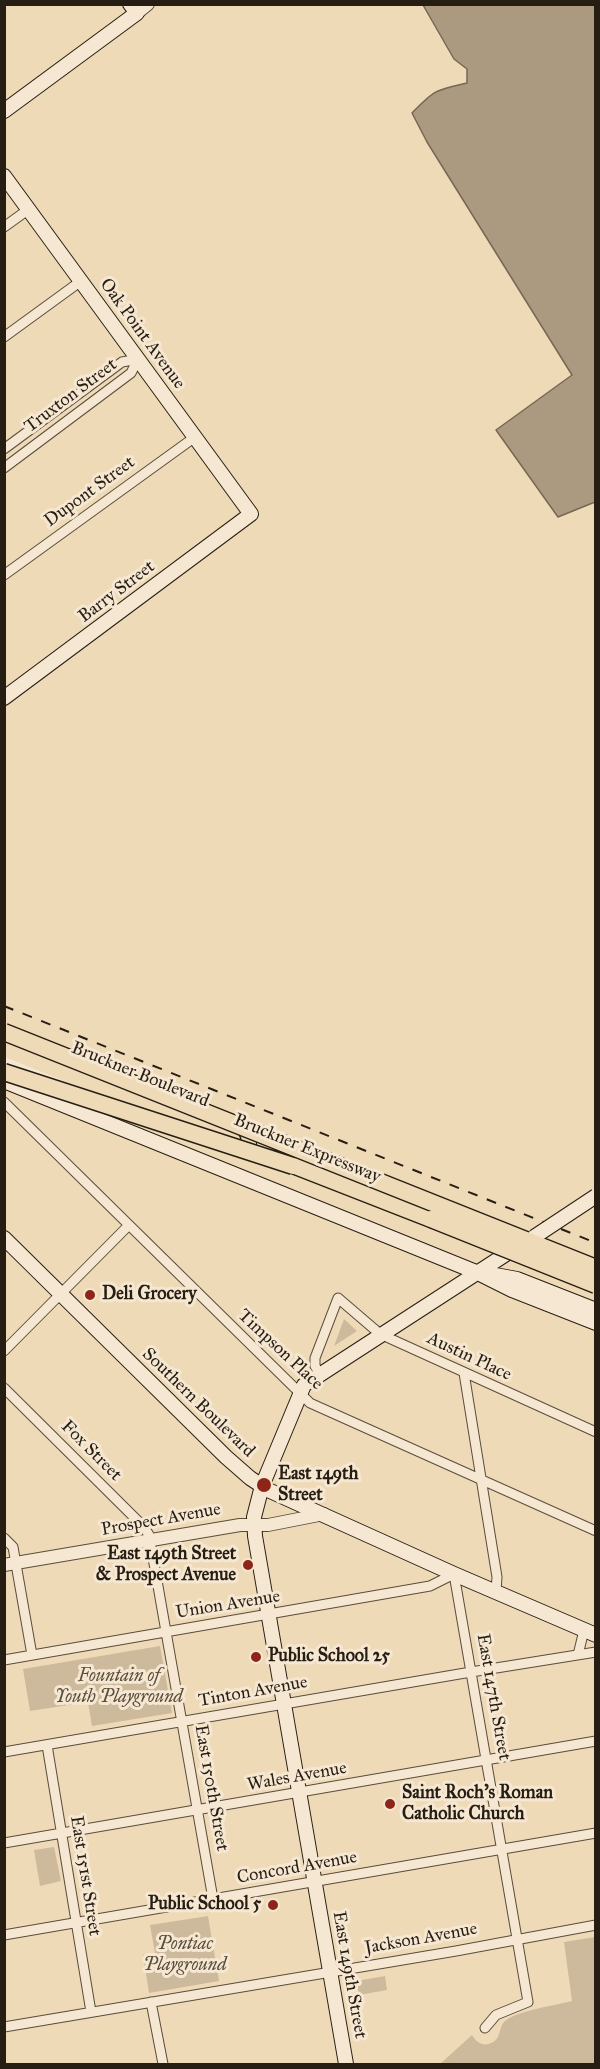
<!DOCTYPE html>
<html>
<head>
<meta charset="utf-8">
<style>
	body { margin:0 }
	#map { position:relative; width:600px; height:2069px; overflow:hidden; background:#efdab8; font-family:"IM FELL Great Primer",serif }
	canvas { display:block }
	.frame { position:absolute; inset:0; border:6px solid #271e13; pointer-events:none }
</style>
</head>
<body>
<div id="map">
<canvas width="600" height="2069"></canvas>
<div class="frame"></div>
</div>
<script>
const context = document.querySelector('canvas').getContext('2d');
context.lineJoin = 'round';
function fillPath(path, color) { context.fillStyle = color; context.fill(path, 'evenodd'); }
function strokePath(path, color, width, dash) { context.strokeStyle = color; context.lineWidth = width; context.lineCap = dash ? 'butt' : 'round'; context.setLineDash(dash || []); context.stroke(path); }
function write(font, color, halo, rows, align = 'center') {
  context.font = font + ' "IM FELL Great Primer",serif'; context.lineWidth = 6; context.setLineDash([]); context.textBaseline = 'middle'; context.strokeStyle = halo; context.fillStyle = color; for (const [text, x, y, turn = 0] of rows) {
    context.save(); context.translate(x, y); context.rotate((+turn || 0) * Math.PI / 180); context.textAlign = isNaN(turn) ? turn : align; if (halo) context.strokeText(text, 0, 0); context.fillText(text, 0, 0); context.restore();
  }
}
const green = new Path2D(`
	M344,1319L357,1331L334,1346Z
	M160,1646L172,1713L92,1726L88,1702L30,1711L23,1669Z
	M54,1847L61,1881L40,1886L34,1850Z
	M208,1916L219,1981L149,1993L143,1955L155,1953L150,1925Z
	M595,1937V2064H440L472,2035C476,2042 483,2047 491,2043C502,2039 498,2027 505,2021C516,2011 557,2005 572,2001L564,1942Z
	M385,1976L387,1990L359,1995L356,1981Z`);
const water = new Path2D(`
	M423,5H595V502L558,517L496,430L572,375L427,142L412,113C435,89 436,90 467,83V69L454,59Z`);
const minor = new Path2D(`
	M4,227L29,209
	M4,337L81,281
	M4,449L122,362L138,359
	M4,468L131,373L138,359
	M4,575L195,437
	M4,1102L310,1403L596,1531
	M4,1351L129,1225
	M319,1373L315,1366V1358L338,1298L380,1334L596,1432
	M464,1373L497,1577L496,1591
	M4,1388L144,1527L149,1535L213,1899
	M4,1538L13,1547L32,1655
	M578,1655L584,1630
	M4,1660L430,1586L454,1574L528,2002L496,2015L485,2028
	M47,1745L91,2012
	M4,1752L471,1672L596,1652
	M4,1843L596,1741
	M4,1935L596,1833
	M151,2002L163,2064
	M4,2027L456,1951L596,1925`);
const tertiary = new Path2D(`
	M137,13L148,4
	M4,1565L240,1525H268L324,1514`);
const secondary = new Path2D(`
	M4,111L137,13L130,4
	M4,176L251,514L4,698
	M4,1060L94,1093
	M4,1081L476,1272L512,1290L596,1323
	M264,1144L304,1161
	M4,1238L226,1457L250,1478L268,1490L454,1574L596,1635
	M490,1274L517,1279L596,1310
	M346,2064L255,1536L254,1517L262,1486L304,1385L517,1247`);
const motorway = new Path2D(`
	M4,1048L232,1140
	M280,1160L431,1219`);
const rail = new Path2D(`
	M4,1006L596,1243`);
const secondaryBridge = new Path2D(`
	M534,1237L596,1196`);
const motorwayBridge = new Path2D(`
	M4,1032L596,1268
	M4,1072L293,1166
	M431,1219L596,1285`);
const markers = [
	[90,1295,6,"#8f2418"],
	[264,1485,8,"#8f2418"],
	[248,1565,6,"#8f2418"],
	[256,1657,6,"#8f2418"],
	[390,1804,6,"#8f2418"],
	[273,1905,6,"#8f2418"]
];
const streetNames = [
	["Oak Point Avenue",142,334,54],
	["Truxton Street",71,396,-37],
	["Dupont Street",90,492,-36],
	["Barry Street",117,592,-37],
	["Bruckner Boulevard",140,1075,22],
	["Bruckner Expressway",307,1149,22],
	["Timpson Place",280,1350,43],
	["Austin Place",469,1357,25],
	["Southern Boulevard",198,1403,44],
	["Fox Street",91,1451,45],
	["Prospect Avenue",161,1520,-10],
	["Union Avenue",228,1605,-9],
	["Tinton Avenue",253,1692,-10],
	["East 147th Street",493,1697,80],
	["Wales Avenue",297,1777,-10],
	["East 150th Street",211,1788,80],
	["Concord Avenue",297,1868,-10],
	["East 151st Street",85,1876,81],
	["Jackson Avenue",421,1939,-10],
	["East 149th Street",349,1975,80]
];
const poiNames = [
	["Deli Grocery",102,1295],
	["East 149th",278,1475],
	["Street",278,1496],
	["East 149th Street",236,1555,"right"],
	["& Prospect Avenue",236,1576,"right"],
	["Public School 25",268,1657],
	["Saint Roch's Roman",402,1794],
	["Catholic Church",402,1815],
	["Public School 5",261,1905,"right"]
];
const parkNames = [
	["Fountain of",119,1677],
	["Youth Playground",119,1698],
	["Pontiac",185,1945],
	["Playground",185,1966]
];
fillPath(green, '#cdba9c');
fillPath(water, '#ab9a80');
strokePath(water, '#766854', 1.5);
strokePath(minor, '#594d3c', 11);
strokePath(tertiary, '#594d3c', 14);
strokePath(secondary, '#271e13', 16);
strokePath(motorway, '#271e13', 19);
strokePath(minor, '#f5e7d1', 9);
strokePath(tertiary, '#f5e7d1', 12);
strokePath(secondary, '#f5e7d1', 14);
strokePath(motorway, '#efdab8', 16);
strokePath(rail, '#271e13', 2, [10, 10]);
strokePath(secondaryBridge, '#271e13', 16, []);
strokePath(motorwayBridge, '#271e13', 19, []);
strokePath(secondaryBridge, '#f5e7d1', 14);
strokePath(motorwayBridge, '#efdab8', 16);
for (const [x, y, r, color] of markers) { const dot = new Path2D(); dot.arc(x, y, r, 0, 2 * Math.PI); context.fillStyle = color; context.fill(dot); strokePath(dot, '#f5e7d1', 2); }
write('18px', '#271e13', '#f5e7d1', streetNames);
write('bold 18px', '#271e13', '#f5e7d1', poiNames, 'left');
write('italic 18px', '#594d3c', '#f5e7d1', parkNames);
</script>
</body>
</html>
